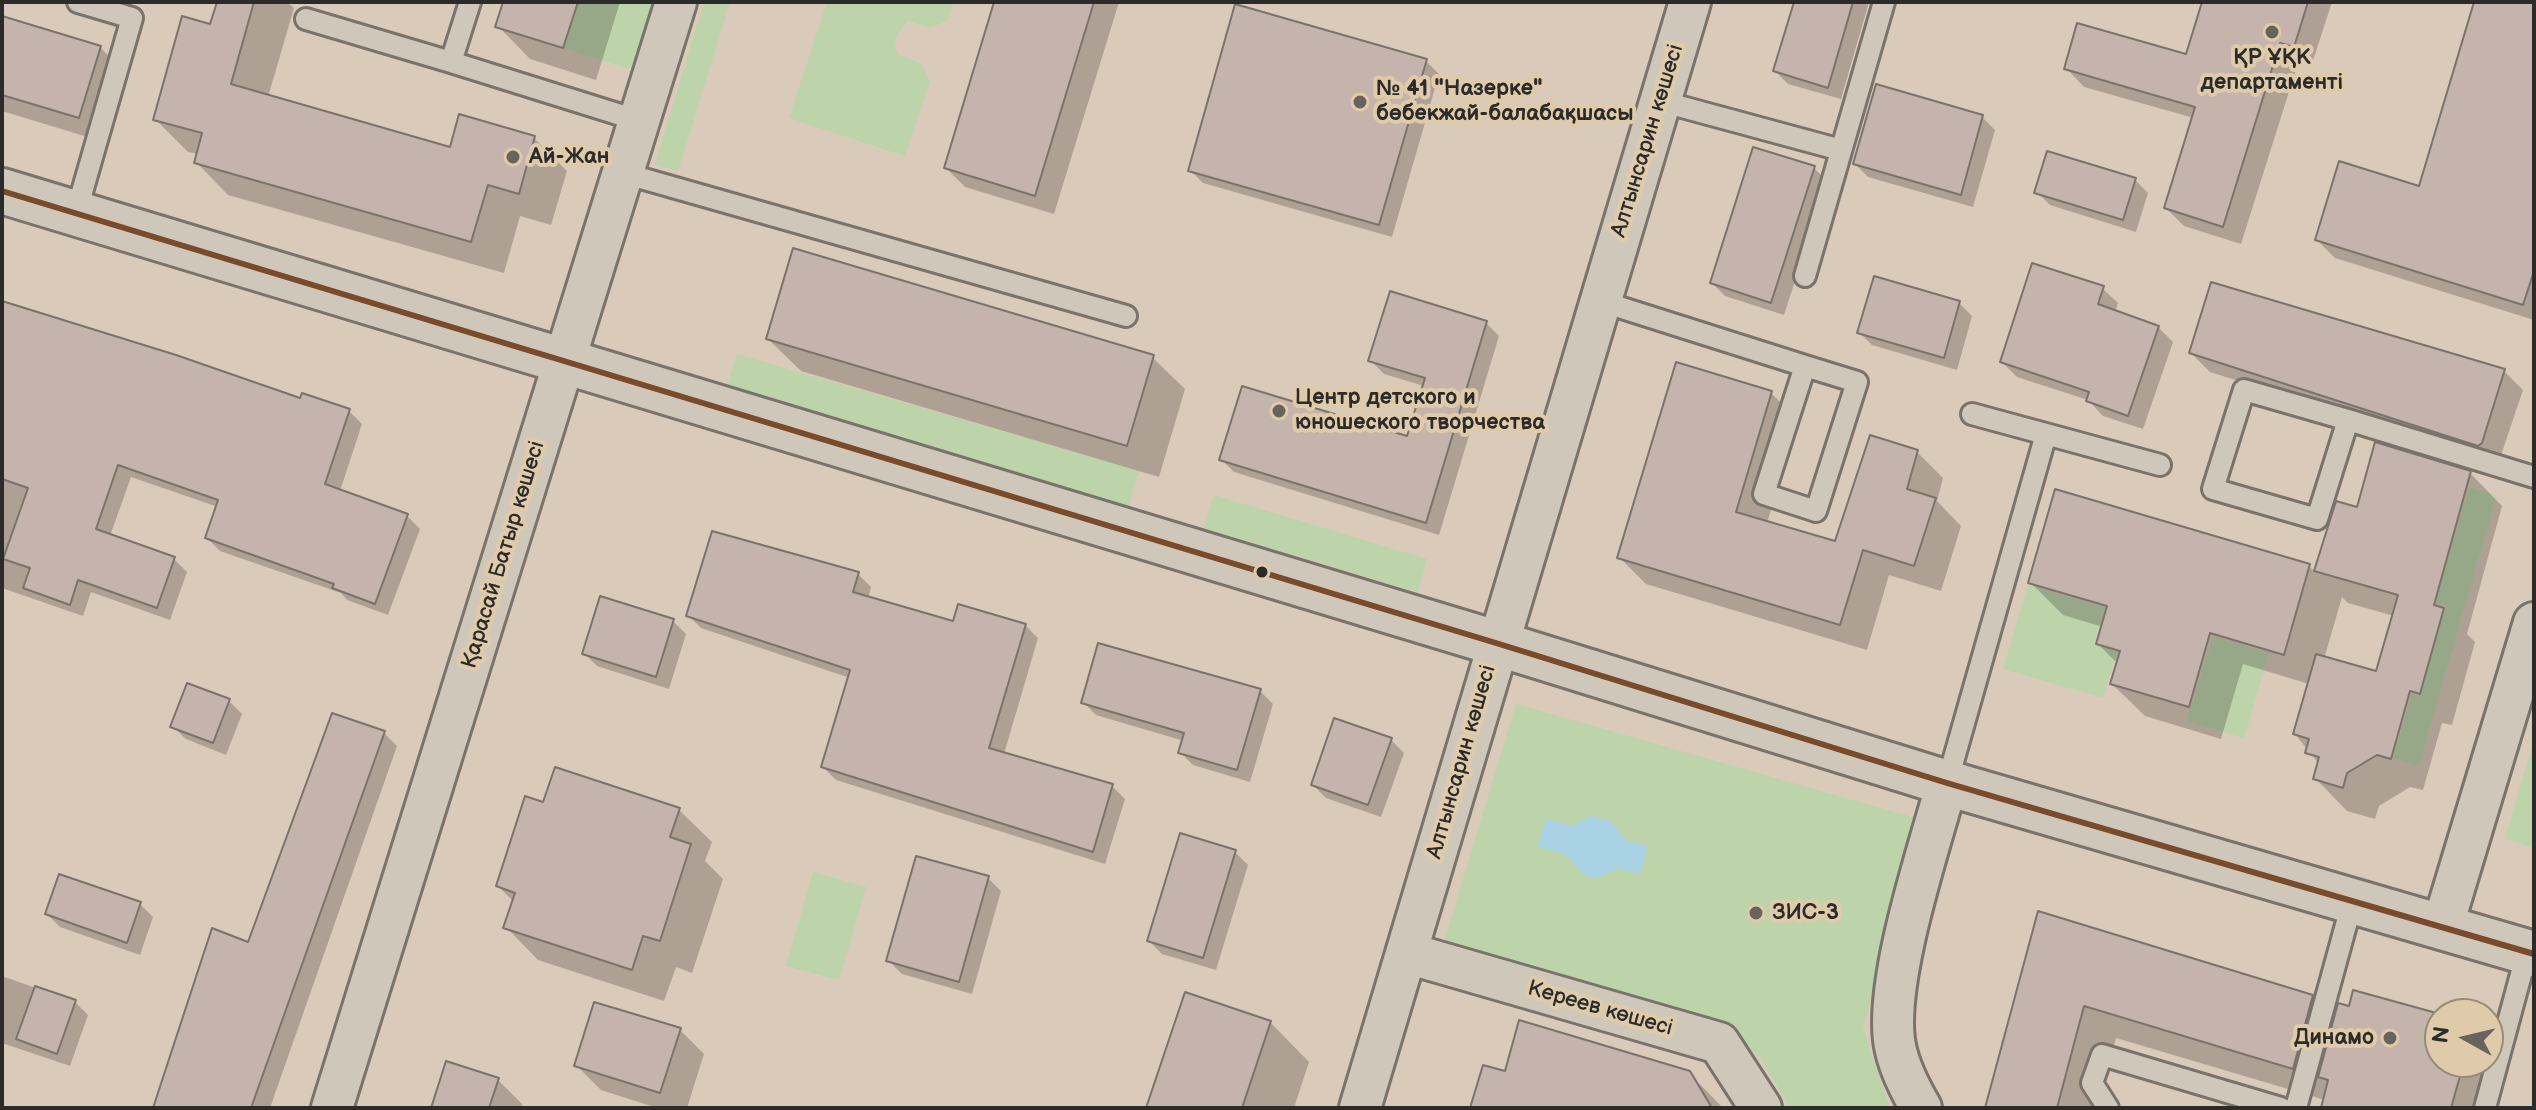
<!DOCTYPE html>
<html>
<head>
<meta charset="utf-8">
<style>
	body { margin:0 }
	#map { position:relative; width:2536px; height:1110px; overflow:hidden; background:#dacaba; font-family:"Balsamiq Sans",sans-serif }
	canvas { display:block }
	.frame { position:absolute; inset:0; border:4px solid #2b2b2b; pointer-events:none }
	.north { position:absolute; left:2424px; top:998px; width:80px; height:80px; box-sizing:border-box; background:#dfcbaa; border:2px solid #978b77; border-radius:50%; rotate:278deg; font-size:22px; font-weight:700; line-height:32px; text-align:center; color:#2b2b2b }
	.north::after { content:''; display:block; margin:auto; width:28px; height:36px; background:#68635d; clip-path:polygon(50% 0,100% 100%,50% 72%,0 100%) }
</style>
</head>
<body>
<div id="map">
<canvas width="2536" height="1110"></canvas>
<div class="frame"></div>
<div class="north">N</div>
</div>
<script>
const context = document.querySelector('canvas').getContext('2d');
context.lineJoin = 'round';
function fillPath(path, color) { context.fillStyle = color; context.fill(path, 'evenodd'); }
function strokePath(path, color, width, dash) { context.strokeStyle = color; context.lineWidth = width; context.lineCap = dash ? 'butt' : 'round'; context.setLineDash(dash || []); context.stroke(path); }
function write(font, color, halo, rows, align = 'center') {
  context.font = font + ' "Balsamiq Sans",sans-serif'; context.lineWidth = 8; context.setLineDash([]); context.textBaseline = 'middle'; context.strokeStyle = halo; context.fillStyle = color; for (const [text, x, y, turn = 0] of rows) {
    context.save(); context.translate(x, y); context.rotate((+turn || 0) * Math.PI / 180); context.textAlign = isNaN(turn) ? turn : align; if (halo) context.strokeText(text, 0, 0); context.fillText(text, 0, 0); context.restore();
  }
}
const green = new Path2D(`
	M578,2H658L636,71L563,48Z
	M704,2H730L678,171L655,164Z
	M827,2H954L948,20L931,28L908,21C897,32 892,40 898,54L922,64L930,82L905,156L789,118Z
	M737,354L1139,471L1128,511L725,393Z
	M2469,487L2497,495L2419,766L2393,758L2412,694L2420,696L2446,606L2435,603Z
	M1214,495L1427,559L1418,592L1204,528Z
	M2028,585L2104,608L2094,645L2117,652L2103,698L2003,669Z
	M2213,636L2269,653L2244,738L2187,721Z
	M1516,704L1923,820L1863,1028L1890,1108H1790L1761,1059L1718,1024L1444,942Z
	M2534,739V848L2505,839Z
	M813,872L866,887L839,980L786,966Z`);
const water = new Path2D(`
	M1591,816L1611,821L1625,840L1648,846L1640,874L1616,868C1583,892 1581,864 1563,854C1556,850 1546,849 1538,847L1546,819L1573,826Z`);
const shadow = new Path2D(`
	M219,2H287L294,8L268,97L451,149L534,138L567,171L551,225L520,216L504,273L228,195L196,162L198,154L188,152L155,119L212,27Z
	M505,2H620L596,80L530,59L498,26Z
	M996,2H1119L1054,214L965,187L946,168Z
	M1796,2H1869L1841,99L1788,84L1775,71Z
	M2204,2H2332L2312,64L2299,60L2241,244L2184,226L2166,208L2194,118L2084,87L2066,68L2187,56Z
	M2477,2H2534V320L2335,258L2317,240L2420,188Z
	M2,18L100,47L124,72L104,142L2,111Z
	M1426,61L1439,74L1392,237L1203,183L1190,170Z
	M1982,117L1995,130L1973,207L1868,177L1855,164Z
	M1814,168L1827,181L1784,315L1725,296L1712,283Z
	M2135,180L2148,193L2136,232L2050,205L2037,192Z
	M2102,288L2118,303L2115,312L2158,327L2173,342L2143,429L2103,416L2088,400L2017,377L2002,362Z
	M2,303L302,401L349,411L362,424L340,491L407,516L420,529L388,615L347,600L341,593L220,551L207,538L218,507L131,477L110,536L174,559L187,572L170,620L91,592L83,616L2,588Z
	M1959,303L1972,316L1957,370L1872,345L1859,332Z
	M1486,323L1499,336L1439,535L1234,472L1221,459L1408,439L1424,386L1384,374L1371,361Z
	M768,339L1152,357L1185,389L1159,477L801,371Z
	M2191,353L2504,371L2523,390L2498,464L2210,372Z
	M1771,393L1798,419L1767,523L1837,544L1917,452L1943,478L1937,501L1961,526L1941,591L1889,575L1867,650L1646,584L1620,558Z
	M2470,473L2502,506L2467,634L2475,642L2452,725L2442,723L2423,790L2410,787L2379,806L2375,819L2347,811L2315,778L2319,764L2295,734L2309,684L2243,664L2221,739L2145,716L2112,684L2118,664L2098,644L2103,627L2063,615L2030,582L2309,566L2315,572L2338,503L2358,509ZM2342,597L2348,603L2394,616L2378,674L2324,659Z
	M713,534L858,574L871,587L868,599L954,624L1025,625L1038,638L1004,754L1112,786L1125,799L1105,864L836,780L823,767L850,678L701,628L688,615Z
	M673,621L686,634L669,689L597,666L584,653Z
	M1260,691L1273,704L1250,782L1193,765L1180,752L1184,741L1096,715L1083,702Z
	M229,701L242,714L226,755L186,739L173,727Z
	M384,733L397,746L270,1108H155L249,944Z
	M1391,740L1404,753L1381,817L1326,798L1313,785Z
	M545,804L679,810L712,842L705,861L723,879L692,973L676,967L664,1001L538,960L506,927L514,902L498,886Z
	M1235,852L1248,865L1216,970L1162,954L1149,941Z
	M988,878L1001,891L972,994L902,974L889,961Z
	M140,904L153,917L140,955L60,927L47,914Z
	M2039,913L2312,997L2335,1020L2440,1016V1062H2488V1040L2498,1050L2482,1108H2323L2325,1100L2116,1038L2097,1108H1987Z
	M2,976L75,1002L88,1015L70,1066L2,1043Z
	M1270,1022L1309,1062L1294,1108H1148Z
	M680,1030L704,1054L687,1108H657L601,1090L577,1066Z
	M1689,1073L1723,1108H1472L1506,1074Z
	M498,1080L522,1104L521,1108H433Z`);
const building = new Path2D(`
	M217,2H254L231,84L450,147L459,114L535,136L519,194L488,185L471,242L194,163L202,133L153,120L182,16L210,24Z
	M503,2H578L563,48L495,27Z
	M994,2H1094L1035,196L944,168Z
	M1794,2H1853L1828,88L1773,71Z
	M2202,2H2308L2294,47L2280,43L2223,227L2164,208L2195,107L2064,69L2077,23L2186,54Z
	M2474,2H2534V271L2523,305L2315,240L2339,161L2419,186Z
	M1235,4L1427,59L1379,225L1188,171Z
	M2,16L101,46L79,118L2,95Z
	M1876,84L1983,115L1961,195L1853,164Z
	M1753,147L1815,166L1771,303L1710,283Z
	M2047,151L2136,178L2123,220L2034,193Z
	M793,248L1154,355L1127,446L766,339Z
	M2032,263L2104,286L2098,304L2159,326L2128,416L2086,401L2089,392L2000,362Z
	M1874,276L1960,301L1944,358L1857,333Z
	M2211,282L2505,369L2482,443L2478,446L2189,353Z
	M1390,291L1487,321L1426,523L1219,460L1242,386L1407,436L1425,378L1368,361Z
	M2,301L176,355L300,398L302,393L350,409L325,484L408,514L375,604L332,588L334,584L205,538L218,500L118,465L96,529L175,557L157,608L78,580L70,605L23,588L30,568L3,559L28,488L2,479Z
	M1676,362L1772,391L1736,512L1835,541L1870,435L1918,450L1907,489L1936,498L1914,566L1863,550L1840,625L1617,558Z
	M2375,442L2471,471L2434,605L2444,608L2420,694L2410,691L2391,759L2377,755L2347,773L2343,788L2313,779L2319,757L2305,753L2309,739L2293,734L2316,654L2376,671L2398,595L2314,571L2336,501L2357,507Z
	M2055,489L2310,564L2284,655L2210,633L2189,707L2110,684L2120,651L2096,644L2107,606L2028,583Z
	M712,531L859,572L853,592L953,621L958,604L1026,624L989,748L1113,784L1093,852L821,767L850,670L686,616Z
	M600,596L674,619L656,677L582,654Z
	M1098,643L1261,689L1237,770L1178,753L1184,733L1081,703Z
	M187,683L230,699L213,743L170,727Z
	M332,713L385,731L251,1108H153L212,928L248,942Z
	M1334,718L1392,738L1368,805L1311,785Z
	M555,767L680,808L670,837L691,844L660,941L643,936L632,970L503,928L515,893L496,886L525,796L543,802Z
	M1180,833L1236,850L1203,958L1147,941Z
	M916,856L989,876L959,982L886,961Z
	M59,874L141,902L127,943L45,914Z
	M2038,911L2313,995L2293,1069L2084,1006L2057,1108H1985Z
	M35,986L76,1000L57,1054L16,1039Z
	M2353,990L2440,1014V1062H2464L2451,1108H2321L2328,1080L2318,1077L2338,1003L2349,1006Z
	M1185,992L1271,1021L1242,1108H1146Z
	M594,1002L681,1028L660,1093L574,1066Z
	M1519,1020L1690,1071L1712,1108H1470L1483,1065L1505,1071Z
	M446,1061L499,1078L489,1108H431Z`);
const lane = new Path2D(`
	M470,2L451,62L640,121
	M306,19L451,62
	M1660,101L1841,150
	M623,173L1126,316
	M76,213L132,18L78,2
	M1805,276L1884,2
	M1600,301L1805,366
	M1805,366L1857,382L1816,511L1764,494Z
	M1972,414L2160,465
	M2348,420L2244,390L2213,489L2317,519L2348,420L2534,477
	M1947,783L2046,434
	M2108,1108L2092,1083L2102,1055L2281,1108
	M2296,1108L2352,903
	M2485,1108L2527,952`);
const street = new Path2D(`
	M2442,928L2534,623
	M1407,953L1719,1043L1761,1108
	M332,1108L676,2
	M1360,1108L1690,2
	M1921,1108C1910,1089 1899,1068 1895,1046C1883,984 1929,848 1947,783`);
const secondary = new Path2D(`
	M2,191L1496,643L1947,783L2534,954`);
const bus1 = new Path2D(`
	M2,191L1496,643L1947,783L2534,954`);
const markers = [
	[2272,32,8,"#68635d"],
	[1360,102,8,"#68635d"],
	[513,157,8,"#68635d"],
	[1279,411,8,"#68635d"],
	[1262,572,7,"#2b2b2b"],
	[1756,913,8,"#68635d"],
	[2390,1038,8,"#68635d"]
];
const poiNames = [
	["ҚР ҰҚК",2272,58,"center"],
	["департаменті",2272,83,"center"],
	["№ 41 \"Назерке\"",1376,89],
	["бөбекжай-балабақшасы",1376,114],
	["Ай-Жан",529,157],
	["Центр детского и",1295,398],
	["юношеского творчества",1295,423],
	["ЗИС-3",1772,913],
	["Динамо",2374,1038,"right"]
];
const streetNames = [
	["Алтынсарин көшесі",1648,141,-73],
	["Қарасай Батыр көшесі",504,555,-73],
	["Алтынсарин көшесі",1462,762,-74],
	["Кереев көшесі",1600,1009,16]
];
fillPath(green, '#bdd3aa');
fillPath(water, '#a9d3e4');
fillPath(shadow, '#0003');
fillPath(building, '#c4b4ab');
strokePath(building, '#7a736b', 2);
strokePath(lane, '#7a736b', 26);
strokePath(street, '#7a736b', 46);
strokePath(secondary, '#7a736b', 50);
strokePath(lane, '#d0c7bb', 20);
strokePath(street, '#d0c7bb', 40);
strokePath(secondary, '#d0c7bb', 44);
strokePath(bus1, '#7a4b2a', 6);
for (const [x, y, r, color] of markers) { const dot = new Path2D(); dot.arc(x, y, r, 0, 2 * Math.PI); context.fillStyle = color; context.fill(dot); strokePath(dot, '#dfcbaa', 3); }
write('bold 22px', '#2b2b2b', '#dfcbaa', poiNames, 'left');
write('22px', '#2b2b2b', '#dfcbaa', streetNames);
</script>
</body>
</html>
